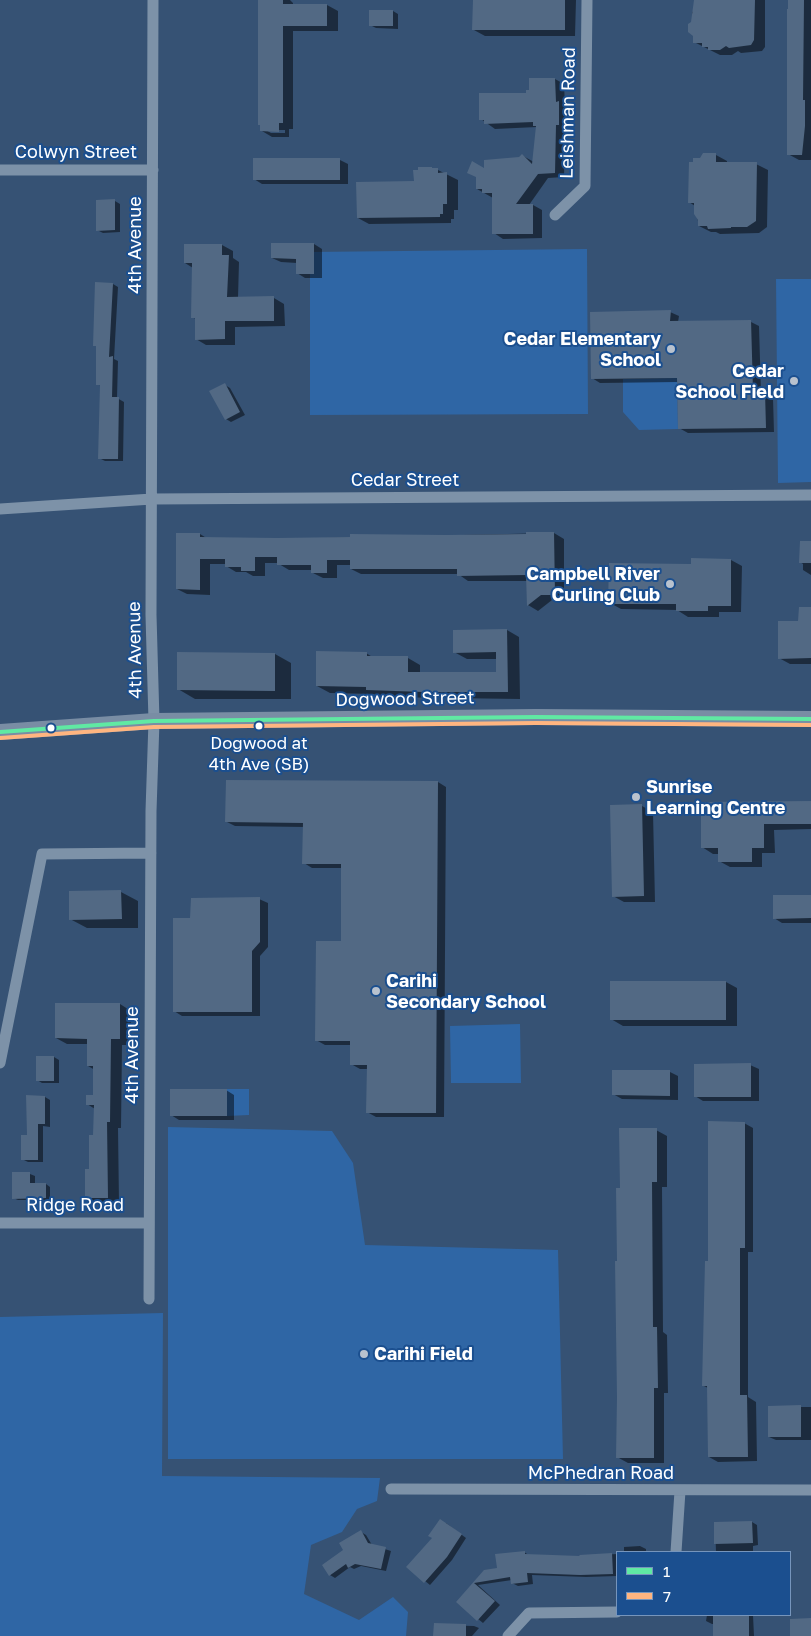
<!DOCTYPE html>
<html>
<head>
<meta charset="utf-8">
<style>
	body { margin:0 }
	#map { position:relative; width:811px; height:1636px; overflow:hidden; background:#365274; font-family:"Golos Text",sans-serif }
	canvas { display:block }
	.legend { position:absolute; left:616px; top:1551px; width:175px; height:65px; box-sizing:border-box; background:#1b4f8f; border:1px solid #7695bc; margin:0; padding:6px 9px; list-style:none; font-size:15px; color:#fff }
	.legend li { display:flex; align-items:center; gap:10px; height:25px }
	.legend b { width:25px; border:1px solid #7695bc }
</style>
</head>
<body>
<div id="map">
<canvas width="811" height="1636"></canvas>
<ul class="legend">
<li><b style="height:6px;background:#60e9a3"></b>1</li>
<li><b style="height:6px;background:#ffb580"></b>7</li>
</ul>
</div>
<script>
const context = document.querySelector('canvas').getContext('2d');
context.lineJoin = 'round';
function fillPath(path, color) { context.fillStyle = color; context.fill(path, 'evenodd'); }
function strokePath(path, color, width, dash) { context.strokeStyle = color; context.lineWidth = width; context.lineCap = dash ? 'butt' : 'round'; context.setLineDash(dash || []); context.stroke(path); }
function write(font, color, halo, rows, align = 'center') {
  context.font = font + ' "Golos Text",sans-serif'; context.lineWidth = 4; context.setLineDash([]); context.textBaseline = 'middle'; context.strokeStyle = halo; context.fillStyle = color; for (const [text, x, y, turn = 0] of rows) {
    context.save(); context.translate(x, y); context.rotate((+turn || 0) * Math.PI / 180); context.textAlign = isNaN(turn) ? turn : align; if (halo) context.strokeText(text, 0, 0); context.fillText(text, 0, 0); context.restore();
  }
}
const green = new Path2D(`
	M587,249L588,414L310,415V252Z
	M776,279H811V482L778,483Z
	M677,378L678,429L639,430L623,412V379Z
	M520,1024L521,1083H451L450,1026Z
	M227,1089H249V1115L227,1116Z
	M168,1127L332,1131L353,1163L365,1245L558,1250L563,1459H168Z
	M163,1313L162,1476L380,1478L377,1501L357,1509L342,1532L311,1545L304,1594L359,1620L393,1597L408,1612L406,1636H0V1317Z`);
const shadow = new Path2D(`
	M259,0H290L293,3V5H327L338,11V31H293V129H289V137H272L262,131V126L259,124ZM266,130H285V133H271Z
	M474,0H576L575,36H485L474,30Z
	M695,0H765V47L762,51L741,53L738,51L732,55H720L694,42L692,12L695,11Z
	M789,0H811V160H799L788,154Z
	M393,11L398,14V29L376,28L370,25Z
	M555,79L564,84L565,106L568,108V130H565L564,177L548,178L529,205H533L542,210V238L503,239L494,233L493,198L477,189L485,170L523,156L534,162L537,127L495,129L481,119Z
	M716,155L727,161V163L756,164L768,170L767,227L759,233L720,234L716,232H711L699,226L695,206L689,202L694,163Z
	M254,160H340L348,164V184H262L254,179Z
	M438,170L458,180V210H454V219H451V223L369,224L358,218Z
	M97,201H115L120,204V232L103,233L97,230Z
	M314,244L322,249V278H305L297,273V263L281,262L272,258Z
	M185,245H222L233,251V258L239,262L238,298H274L284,304L285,326L235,327V345H206L196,339V319L192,317L193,268L185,263Z
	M113,284L118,287L114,359L118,361L117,398L124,402L123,461H105L99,458L101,386L98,384V347L94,345Z
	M670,312L679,316L678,322H751L759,326L761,393L773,398L774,432L688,433L679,428L678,382L600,383L592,378Z
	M225,385L230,388L245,415L231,422L226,419Z
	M554,533L564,539V600H552L538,611L528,605V581H468L458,574H361L351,569V565H337V578H323L313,573V570H289L279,564V563H265V576H253L246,572H236L226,566V564H210V595L187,594L177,589L200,534L208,539H277Z
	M811,543V575L803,570V564L800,562Z
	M731,560L742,566L741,612H719V617H688L677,610L621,609L610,603L692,565Z
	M811,608V664H790L779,658Z
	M507,630L519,637L520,699L379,697L374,694L330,693L317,686L366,653L374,658H408L420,665V674H497V659H467L454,652Z
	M275,654L291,663V699H195L178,689Z
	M438,782L446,787L444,1117H376L367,1112L368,1069H360L351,1064V1045H325L316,1040L342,942V868H312L304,863V827L235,826L227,822Z
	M811,802V829L774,830L775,853H762V867H730L719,861V854H713L702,847Z
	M642,806L653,812L655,902H624L613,896Z
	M121,892L138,901V928H87L70,919Z
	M811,896V923H782L774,918Z
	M259,899L268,903V947L260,956V1016H182L174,1011L191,919Z
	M726,982L737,988V1026H623L611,1019Z
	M120,1004L131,1011V1045H122L121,1128H118L119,1203H97L86,1197L95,1137V1109L87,1104L95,1096V1070L88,1066V1044H67L56,1038Z
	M54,1057L59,1060V1083H42L37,1080Z
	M750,1065L759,1069V1101H703L695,1096Z
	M670,1072L678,1076V1100L622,1099L613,1094Z
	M226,1090L234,1095V1120H179L171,1115Z
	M45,1097L50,1100V1127L43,1126V1162H28L22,1159L28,1136Z
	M744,1123L753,1128V1252H748V1397L756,1402L757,1461L718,1462L709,1457L708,1388L704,1386L710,1263Z
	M656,1130L667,1136V1187H662L663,1332L667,1335L668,1393H664V1463H628L617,1457L618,1262L621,1190Z
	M13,1174H30L35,1176V1184H46L50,1187V1200H18L13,1198Z
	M769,1407H811V1440H776L769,1437Z
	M752,1522L757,1525L758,1545L753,1546V1552H716L715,1523Z
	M446,1523L466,1538L452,1560L430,1585L408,1567Z
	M361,1532L366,1535L372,1545L391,1551L386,1571L361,1566L354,1569L350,1567L335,1578L330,1575Z
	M640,1546L646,1549V1552H624V1547Z
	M524,1552L530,1556L581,1557V1556L617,1554V1576L586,1577L532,1575L533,1584L518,1586L512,1583V1580L478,1585L500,1605L483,1623L457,1602L484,1571L498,1569Z
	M707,1615H753L754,1636H713L740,1624H712L706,1621Z
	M435,1625L474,1626L479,1628L472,1636H435Z`);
const building = new Path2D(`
	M258,0H283V4H327V26H283V123H279V132L260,131V125H258Z
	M473,0H565V30H472Z
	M694,0H755L754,40L751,45L729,48L726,46L720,50H708V47H702V43H693V36L688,32V24L691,22Z
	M788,0H804L803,100H805V126L802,155H787V9H788Z
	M369,10H393V26H369Z
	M529,78H555L556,102L559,101V125H556L555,173L538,174L516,204H533V234H492V193H482V189H476V177L467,173L472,161L484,168V160L519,157L522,154L532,164L536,126H533V122L484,124V120H479V93H526V90H529Z
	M703,153H716V162H757L756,221L747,227H731V228L708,229L707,226H698V220L694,214V203H688L689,162H693V158H700Z
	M253,158H340V180H253Z
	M418,167H432V168H438V173L447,172V204H443V214H440V217L357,218L356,182L414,181L413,170H418Z
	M115,199V230L96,231V200Z
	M271,243H314V274H296V259L271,258Z
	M184,244H222V255H229L227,297L274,296V321H225V339L195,340V318H191L192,263H184Z
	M95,282L113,283L109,357L113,356L112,397H119L118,459H98L100,385H96V346H93Z
	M671,310L670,321L751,320L753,391L765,392L766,428L678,429L677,378L591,379L590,312Z
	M225,383L240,412L225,420L209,391Z
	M526,532H554L555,595H541L527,606L526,575L457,576V569H350V560H327V573H311V565H277V557H255V571H241V567H225V559H200V590L176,589V533H200V537L277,538L350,537V534L446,535L526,534Z
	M800,541H811V563H799Z
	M691,558L731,559V606H708V611H676V604H608L609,563L691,564Z
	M799,607H811V658L778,659V621H798Z
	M507,629L508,692H424L366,690V687L316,686V651L367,652V656H408V672H496V652L453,653V630Z
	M177,652L275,653V691L177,690Z
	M226,780L438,781L436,1113H366L367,1065H350V1041H315L316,941H341V864H302L303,823L225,822Z
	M811,801V824H764V848H752V862H718V848H701V802Z
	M642,804L644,896L612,897L610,805Z
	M121,890L122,919L69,920V891Z
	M773,895H811V918L773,919Z
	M260,897V942L252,951V1012H173V918H190L191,898Z
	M610,981H726V1020H610Z
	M55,1003H120V1039H111L110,1122H107L108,1198H85V1169H89V1135H93L94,1105H86V1095H93V1066H87V1039L55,1038Z
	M36,1056H54V1081H36Z
	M751,1063V1097H694V1064Z
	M612,1070H670V1096L612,1095Z
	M170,1089H227V1116H170Z
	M26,1095L45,1096V1124H38V1160H21V1135H27Z
	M708,1121L745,1122V1248H740V1395H747L748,1457H708L707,1386H702L705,1261H708Z
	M619,1128H657V1182H652L653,1327H657L658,1388H654V1458H616L617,1397L615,1261H617L616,1188H620Z
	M12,1172H30V1183H46V1198L12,1199Z
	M801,1405V1437H768V1406Z
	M440,1519L462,1534L447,1557L424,1583L406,1567L432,1538L428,1536Z
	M752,1521L753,1543L714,1544V1522Z
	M361,1530L368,1543L386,1547L381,1569L355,1564L348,1568L346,1564L329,1576L322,1565L343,1550L339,1543Z
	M525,1551V1554L580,1556L579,1555L612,1553L613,1574L580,1575L527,1573L528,1582L511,1584L510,1577L474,1583L495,1601L477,1621L456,1602L484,1570L497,1568L495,1554Z
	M713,1615H749V1636H713Z
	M811,1618V1636H790V1619Z
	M434,1623L466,1624V1636H433Z`);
const minor = new Path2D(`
	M0,170H153
	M555,215L585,186L587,0
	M0,509L152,499L811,495
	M0,1063L42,854L151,853
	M0,1223H149
	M149,1299L151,811L154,721L151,615L153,0
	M391,1489L811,1490
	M676,1552L680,1491
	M508,1636L529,1613L617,1612`);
const secondary = new Path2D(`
	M0,732L154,721L536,717L811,719`);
const bus1 = new Path2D(`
	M0,732L154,721L536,717L811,719`);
const bus2 = new Path2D(`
	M0,738L154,727L536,723L811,725`);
const markers = [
	[671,349,5,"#b9c2ce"],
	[794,381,5,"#b9c2ce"],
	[670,584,5,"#b9c2ce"],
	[259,726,4.5,"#fff"],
	[51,728,4.5,"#fff"],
	[636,797,5,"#b9c2ce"],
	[376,991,5,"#b9c2ce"],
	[364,1354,5,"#b9c2ce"]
];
const busNames = [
	["Dogwood at",259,744],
	["4th Ave (SB)",259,765]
];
const streetNames = [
	["Leishman Road",568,113,-89],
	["Colwyn Street",76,152],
	["4th Avenue",135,245,-90],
	["Cedar Street",405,480],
	["4th Avenue",135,650,-91],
	["Dogwood Street",405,699,-1],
	["4th Avenue",132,1055,-90],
	["Ridge Road",75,1205],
	["McPhedran Road",601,1473]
];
const poiNames = [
	["Cedar Elementary",661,339],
	["School",661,360],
	["Cedar",784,371],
	["School Field",784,392],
	["Campbell River",660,574],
	["Curling Club",660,595],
	["Sunrise",646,787,"left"],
	["Learning Centre",646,808,"left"],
	["Carihi",386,981,"left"],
	["Secondary School",386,1002,"left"],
	["Carihi Field",374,1354,"left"]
];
fillPath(green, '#2f66a5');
fillPath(shadow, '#0007');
fillPath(building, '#526984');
strokePath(minor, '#7d92a8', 11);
strokePath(secondary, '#798da4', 16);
strokePath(bus1, '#60e9a3', 4);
strokePath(bus2, '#ffb580', 4);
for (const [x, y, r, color] of markers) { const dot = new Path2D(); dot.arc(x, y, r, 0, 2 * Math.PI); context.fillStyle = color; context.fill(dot); strokePath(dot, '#1b4f8f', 2); }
write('17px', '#fff', '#1b4f8f', busNames);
write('18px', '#fff', '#1b4f8f', streetNames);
write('bold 18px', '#fff', '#1b4f8f', poiNames, 'right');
</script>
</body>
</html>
